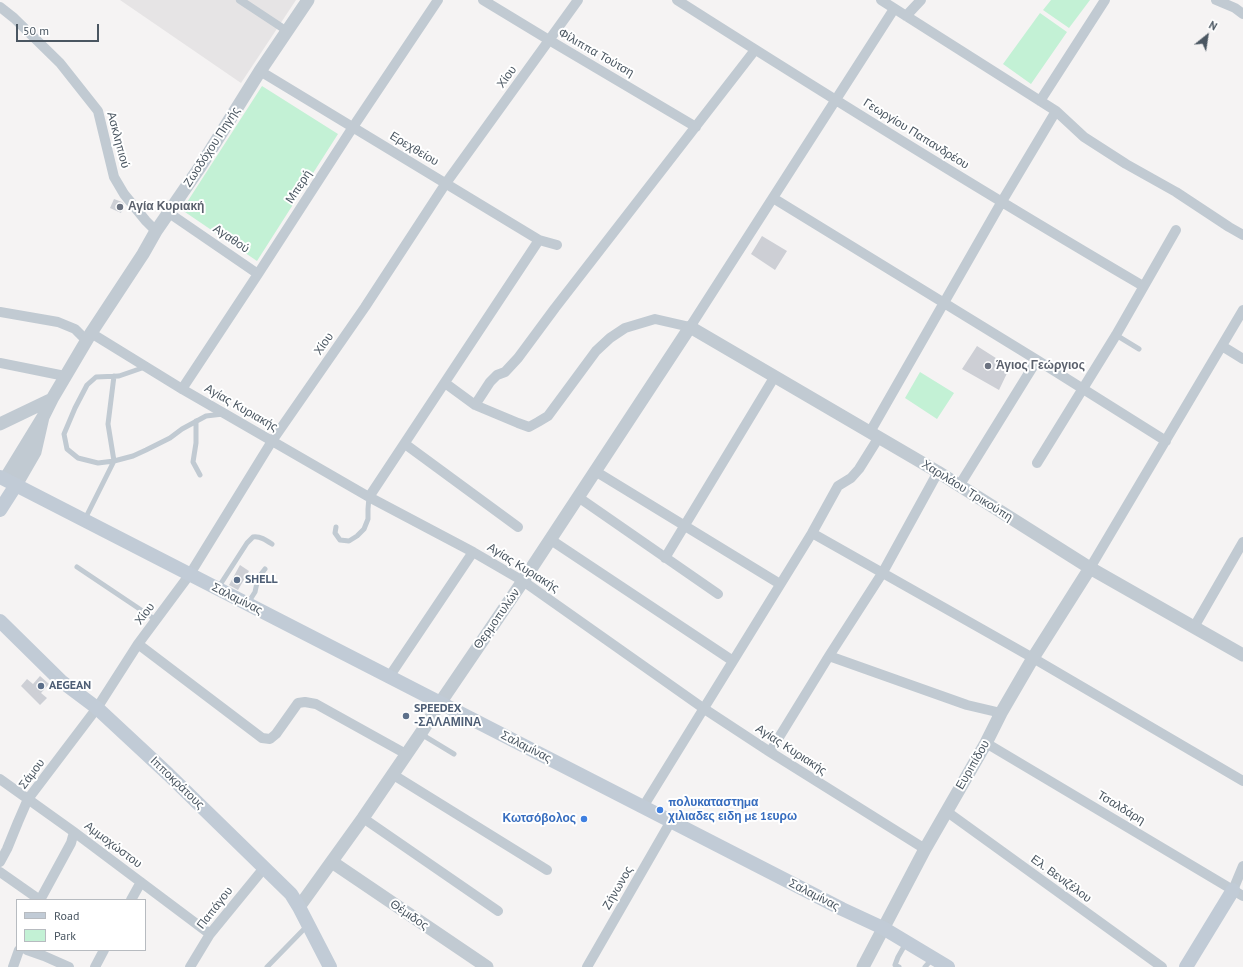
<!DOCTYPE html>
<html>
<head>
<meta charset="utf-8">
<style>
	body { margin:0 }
	#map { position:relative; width:1243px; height:967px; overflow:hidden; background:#f5f3f3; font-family:"PT Sans",sans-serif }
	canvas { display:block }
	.legend { position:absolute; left:16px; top:899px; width:130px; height:52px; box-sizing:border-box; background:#fff; border:1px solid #b7bbc0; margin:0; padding:5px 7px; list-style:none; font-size:12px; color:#4a5661 }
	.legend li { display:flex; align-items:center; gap:8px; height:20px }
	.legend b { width:20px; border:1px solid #b7bbc0 }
	.north { position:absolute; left:1187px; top:16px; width:40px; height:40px; -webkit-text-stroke:3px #fff; paint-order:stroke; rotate:30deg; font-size:11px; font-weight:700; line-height:16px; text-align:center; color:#4a5661 }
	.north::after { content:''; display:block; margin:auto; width:14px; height:18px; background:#4a5661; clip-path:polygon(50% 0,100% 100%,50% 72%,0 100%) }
	.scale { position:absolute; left:16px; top:24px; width:83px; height:18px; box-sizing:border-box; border:2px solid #4a5661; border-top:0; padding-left:5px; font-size:12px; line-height:14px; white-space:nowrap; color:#4a5661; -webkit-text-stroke:3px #fff; paint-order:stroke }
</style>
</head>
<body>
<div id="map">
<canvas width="1243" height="967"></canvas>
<ul class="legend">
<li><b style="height:5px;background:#c1cbd6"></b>Road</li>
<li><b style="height:11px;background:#c3f1d5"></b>Park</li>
</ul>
<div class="north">N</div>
<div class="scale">50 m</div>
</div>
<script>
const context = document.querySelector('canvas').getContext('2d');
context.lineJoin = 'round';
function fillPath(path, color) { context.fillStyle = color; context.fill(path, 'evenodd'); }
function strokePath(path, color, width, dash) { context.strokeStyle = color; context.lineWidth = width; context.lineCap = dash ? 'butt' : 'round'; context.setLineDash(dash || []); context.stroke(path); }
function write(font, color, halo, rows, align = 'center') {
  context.font = font + ' "PT Sans",sans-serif'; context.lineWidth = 4; context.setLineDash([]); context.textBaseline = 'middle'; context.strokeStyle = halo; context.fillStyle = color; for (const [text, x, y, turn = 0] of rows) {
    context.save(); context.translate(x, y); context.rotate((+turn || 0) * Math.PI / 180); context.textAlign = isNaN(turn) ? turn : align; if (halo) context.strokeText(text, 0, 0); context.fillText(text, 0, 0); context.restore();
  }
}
const education = new Path2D(`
	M120,0H296L241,83Z`);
const green = new Path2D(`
	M1051,0H1090L1069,28L1043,10Z
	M1040,13L1067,32L1031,84L1003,64Z
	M262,86L338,134L257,261L182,210Z
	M920,372L954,393L937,419L905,398Z`);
const building = new Path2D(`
	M114,199L122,202L124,204L121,213L110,208Z
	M762,236L787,251L775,270L751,254Z
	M977,346L1010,367L999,390L962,369Z
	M240,565L249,571L238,590L229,585Z
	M40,676L49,684L41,693L47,698L40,705L21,686L27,679L33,684Z`);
const service = new Path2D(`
	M1116,335L1139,349
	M145,367L119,376L96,377L87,385L75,408L64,434L67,449L78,458L98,463L114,461L133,456L146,450L170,438L182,429L206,416L223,414
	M196,421V443L193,462L200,475
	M85,519L114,461L108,424L114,376
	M336,527L335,533L340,540L349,541L357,536L364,529L368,519V509L369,497
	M77,567L156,620
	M218,588L247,543L253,537C260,536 266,540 272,544
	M248,603L255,592L258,578L265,569
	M421,734L454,754
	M267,967L307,926
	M899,967L895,965L898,957L906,943
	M925,967L932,959`);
const pedestrian = new Path2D(`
	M240,0L287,31`);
const minor = new Path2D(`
	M483,0L549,40L696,127
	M677,0C831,98 986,194 1143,286
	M881,0L1056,111L1084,137L1126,164L1176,192L1229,227L1243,235
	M1216,0L1235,8L1243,14
	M0,7L14,18L60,63L98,111L114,177L124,194L146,221L156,231
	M906,16L921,0
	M260,71L539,240L557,245
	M1040,101L1105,0
	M773,198L1037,360L1166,441
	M169,213L258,274
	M0,312L58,322L75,329L87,341
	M91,333L182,389L369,497L473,552L523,581L703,708L770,752L925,849
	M1222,346L1243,359
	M0,363L65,376
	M445,383L475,405L518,423L529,427L538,422L548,416L596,351L610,338L625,328L655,319L690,327L894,9
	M182,389L258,274L353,127L438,0
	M475,405L490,382L497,375L505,372L518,358L555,308L755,50
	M870,432L1001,203L1056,111
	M405,444L518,527
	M1037,463L1116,335L1176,230
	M595,471L780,584
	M959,486L1037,360
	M369,497L539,240
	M578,497L718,594
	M812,533L1033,658L1243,781
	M551,540L733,661
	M665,558L775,376
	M1090,568L1243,310
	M1194,627L1243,542
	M138,644L262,738L270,739L276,734L298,703L305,702L316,704L406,754
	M829,656L967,705L1001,713
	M389,677L473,552
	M986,743L1243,896
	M770,752L829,656L883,572L938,472
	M392,774L547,870
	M0,779L74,832L210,934
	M643,807L812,533L838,486L851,478L859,469L879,437
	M946,811L1162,967
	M363,818L498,911
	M0,862L7,849L18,822L28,799L97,708L138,644L190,574L272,441L365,307L446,183L578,0
	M0,872L40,900L71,843L74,832
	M1233,890L1243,866
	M131,900L141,882
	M27,950L44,956L69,967
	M13,967L19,950
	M95,967L104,950
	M190,967L210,934L264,868
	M587,967L671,821`);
const tertiary = new Path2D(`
	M43,417L52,399L91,333L143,254L156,231L200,167L260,71L308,0
	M0,424L52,399
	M5,479L43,417L35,452L16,485
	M332,862L487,967
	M299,907L363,818L421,733L440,703L523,581L690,327L938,472L1090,568L1243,655
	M863,967L925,849L986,743L1001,713L1033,658L1090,568`);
const secondary = new Path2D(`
	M0,477L842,909L883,928L948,967
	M0,510L16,485
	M0,621L61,681L97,708L168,774L291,894L299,907L330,967
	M1186,967L1233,890`);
const markers = [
	[120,207,4,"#6b7280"],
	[988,366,4,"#6b7280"],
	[237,580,4,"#5c6f8a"],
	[41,686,4,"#5c6f8a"],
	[406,716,4,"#5c6f8a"],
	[660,810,4,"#3f7fe0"],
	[584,819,4,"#3f7fe0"]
];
const streetNames = [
	["Φίλιππα Τούτση",596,53,30],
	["Χίου",507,77,-54],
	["Γεωργίου Παπανδρέου",916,134,32],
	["Ασκληπιού",118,140,75],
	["Ζωοδόχου Πηγής",212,147,-57],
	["Ερεχθείου",414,149,31],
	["Μπερή",299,187,-57],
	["Αγαθού",231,239,34],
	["Χίου",324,344,-55],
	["Αγίας Κυριακής",241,408,30],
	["Χαριλάου Τρικούπη",967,491,32],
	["Αγίας Κυριακής",523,568,32],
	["Σαλαμίνας",237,599,27],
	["Χίου",145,614,-53],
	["Θερμοπυλών",497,619,-55],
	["Σαλαμίνας",526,747,27],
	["Αγίας Κυριακής",791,750,33],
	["Ευριπίδου",973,765,-60],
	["Σάμου",32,774,-53],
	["Ιπποκράτους",177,783,44],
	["Τσαλδάρη",1121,808,31],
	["Αμμοχώστου",113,845,37],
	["Ελ. Βενιζέλου",1061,879,36],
	["Ζήνωνος",618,888,-60],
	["Σαλαμίνας",814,895,27],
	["Παπάγου",215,908,-52],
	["Θέμιδος",409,915,34]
];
const worshipNames = [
	["Αγία Κυριακή",128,207],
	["Άγιος Γεώργιος",996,366]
];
const serviceNames = [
	["SHELL",245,580],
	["AEGEAN",49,686],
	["SPEEDEX",414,709],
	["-ΣΑΛΑΜΙΝΑ",414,723]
];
const shopNames = [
	["πολυκαταστημα",668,803],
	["χιλιαδες ειδη με 1ευρω",668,817],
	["Κωτσόβολος",576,819,"right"]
];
fillPath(education, '#e6e4e5');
fillPath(green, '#c3f1d5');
fillPath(building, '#cdcfd5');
strokePath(service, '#c1cad2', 5);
strokePath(pedestrian, '#c1cad2', 8);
strokePath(minor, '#c1cad2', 10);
strokePath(tertiary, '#c1cad2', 13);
strokePath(secondary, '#c1cbd6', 14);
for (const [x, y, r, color] of markers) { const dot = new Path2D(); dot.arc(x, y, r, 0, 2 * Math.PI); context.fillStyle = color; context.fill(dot); strokePath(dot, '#fff', 1.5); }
write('12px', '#4a5661', '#fff', streetNames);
write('bold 12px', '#5b616d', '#fff', worshipNames, 'left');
write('bold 12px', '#4e5e75', '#fff', serviceNames, 'left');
write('bold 12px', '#366cbe', '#fff', shopNames, 'left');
</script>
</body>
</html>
